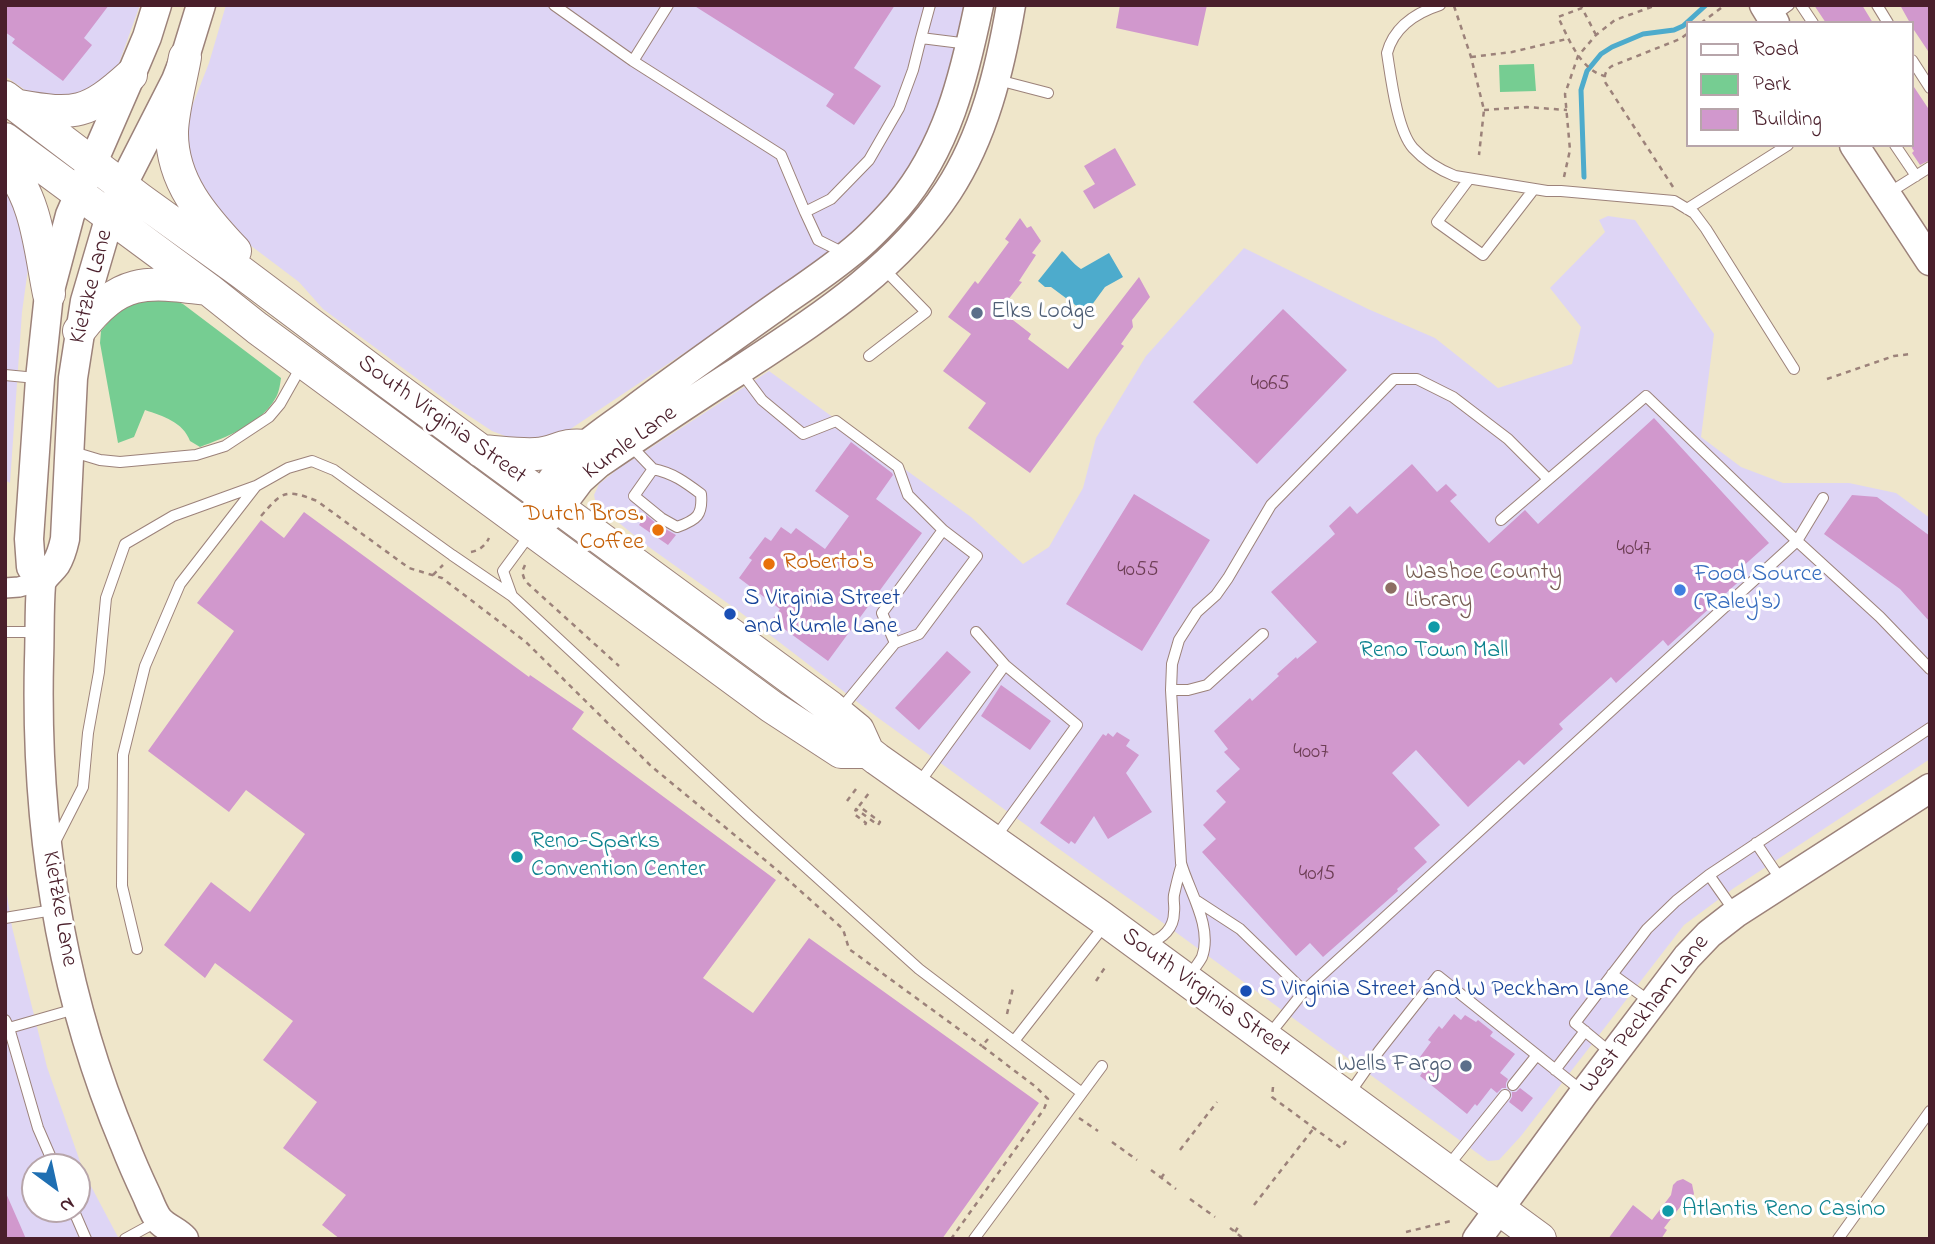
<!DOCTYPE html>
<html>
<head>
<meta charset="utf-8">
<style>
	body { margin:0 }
	#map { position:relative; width:1935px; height:1244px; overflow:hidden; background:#efe6ca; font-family:"Indie Flower",sans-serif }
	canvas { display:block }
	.frame { position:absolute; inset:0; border:7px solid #4a1f2b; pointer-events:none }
	.legend { position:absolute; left:1686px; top:21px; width:228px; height:126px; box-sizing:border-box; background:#fff; border:2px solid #b7a5aa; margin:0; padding:9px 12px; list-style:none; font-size:21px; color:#4a1f2b }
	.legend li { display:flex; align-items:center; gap:14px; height:35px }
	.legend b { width:35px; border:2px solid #b7a5aa }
	.north { position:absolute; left:21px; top:1153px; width:70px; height:70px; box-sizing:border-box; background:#fff; border:2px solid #b7a5aa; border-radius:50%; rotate:147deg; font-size:19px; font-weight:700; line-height:28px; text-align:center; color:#4a1f2b }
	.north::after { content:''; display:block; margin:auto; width:24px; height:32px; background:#1f6fb2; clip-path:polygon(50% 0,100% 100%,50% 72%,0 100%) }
</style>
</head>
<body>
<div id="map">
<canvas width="1935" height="1244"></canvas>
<div class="frame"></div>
<ul class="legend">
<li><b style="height:9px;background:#fff"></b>Road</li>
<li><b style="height:19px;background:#76cd92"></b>Park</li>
<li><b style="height:19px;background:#d198cd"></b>Building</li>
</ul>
<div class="north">N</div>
</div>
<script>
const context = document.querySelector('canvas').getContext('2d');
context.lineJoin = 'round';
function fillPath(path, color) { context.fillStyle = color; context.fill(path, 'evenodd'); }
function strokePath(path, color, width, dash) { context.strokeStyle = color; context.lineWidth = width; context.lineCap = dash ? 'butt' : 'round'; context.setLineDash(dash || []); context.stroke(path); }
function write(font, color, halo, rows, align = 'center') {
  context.font = font + ' "Indie Flower",sans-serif'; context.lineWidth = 6; context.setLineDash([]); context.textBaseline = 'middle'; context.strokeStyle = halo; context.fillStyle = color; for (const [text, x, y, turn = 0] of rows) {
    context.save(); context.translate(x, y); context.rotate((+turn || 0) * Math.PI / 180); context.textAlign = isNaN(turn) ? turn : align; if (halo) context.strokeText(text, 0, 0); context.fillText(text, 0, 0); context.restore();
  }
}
const built = new Path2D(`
	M5,5H140L118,66L78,99H38L5,76Z
	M226,5H967L953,77L916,159L894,192L866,223L810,269L557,438L518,441L492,431L454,406L323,309L299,282L238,236L197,183L186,146L189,114L209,63Z
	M5,187L14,200L24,235L28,269L22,312L10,483L5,480Z
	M1608,216L1635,220L1714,334L1701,437L1741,467L1783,483H1849L1896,493L1930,518V759L1734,888L1684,925L1521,1136L1499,1160L1488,1161L1155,917L1066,854L877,717L740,612L646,545L596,504L594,495L599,484L618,469L769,371L971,517L1023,564L1049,547L1083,488L1096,438L1146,356L1244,248L1368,309L1435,338L1498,388L1572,364L1581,327L1550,288L1605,232L1599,220Z
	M5,882L12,927L47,1067L84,1173L119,1239H5ZM35,1167H77V1209H35Z`);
const green = new Path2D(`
	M1534,64L1536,91L1500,92L1499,65Z
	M170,298L183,304L281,378C280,385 279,393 275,399C260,425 226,437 200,447L190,441C183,422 163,416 145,410L134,437L118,443L100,343L101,331L121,308L134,300Z`);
const water = new Path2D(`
	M1062,251C1070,258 1071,262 1081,269L1109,253L1123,277L1105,287L1086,313L1051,287H1045L1038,281Z`);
const stream = new Path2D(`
	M1584,177L1581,90L1587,71L1601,54L1612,47L1643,34L1674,30L1683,26L1706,5`);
const building = new Path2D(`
	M5,5H109L84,38L92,45L63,81L12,43L15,39L5,32Z
	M693,5H895L854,68L881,86L854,125L826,106L834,94Z
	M1120,5H1207L1198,46L1116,28Z
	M1814,5H1862L1873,23H1826Z
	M1900,5H1930V54L1912,27V23H1910Z
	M1912,84L1930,111V160L1920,165L1912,153L1914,151L1912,148Z
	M1115,148L1136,185L1094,209L1083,191L1095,184L1084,166Z
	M1020,218L1027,228L1031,226L1041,241L1032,253L1036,255L1019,281L1022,282L1000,310L1031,334L1028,339L1068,369L1139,277L1150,297L1132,320L1133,327L1121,344L1124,346L1030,473L968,428L986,403L943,371L971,334L948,317L975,281L978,284L1009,242L1005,239Z
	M1283,309L1347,370L1257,464L1193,402Z
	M1654,418L1769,543L1740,569L1746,575L1668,646L1663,640L1616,683L1611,677L1559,724L1563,729L1524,765L1519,760L1468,807L1416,750L1392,773L1440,825L1414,848L1427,862L1397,889L1398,891L1323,957L1310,943L1296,956L1202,852L1216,839L1203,825L1226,802L1216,791L1240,769L1224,752L1228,749L1214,731L1250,698L1252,701L1279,676L1277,674L1296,657L1297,659L1317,642L1271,592L1335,534L1329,526L1350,506L1357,514L1412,464L1437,492L1446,484L1457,495L1450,501L1489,543L1525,510L1538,524Z
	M851,442L892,473L893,475L876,499L922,533L828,661L772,620L780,609L739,578L752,560L749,558L765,537L771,541L781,527L791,534L796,528L825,549L849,516L815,491Z
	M1134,494L1210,540L1142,651L1066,604Z
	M1852,495L1877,497L1930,536V622L1900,589L1824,534Z
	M304,512L529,677L530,675L584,712L572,729L776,880L703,978L753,1013L809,938L1039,1103L942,1239H340L322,1225L346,1195L283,1148L317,1102L263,1060L293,1021L215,963L205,978L164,945L211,882L250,912L305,834L246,790L229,812L148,751L234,631L197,603L261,520L284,538Z
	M646,515L657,524L676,535L668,545L639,525Z
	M947,651L971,672L919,730L895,708Z
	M1001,685L1051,721L1030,750L981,716Z
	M1117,732L1130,740L1126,746L1139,755L1126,773L1152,812L1108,839L1094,816L1075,844L1071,841L1069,844L1040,823L1103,734L1106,736L1108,733L1113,737Z
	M1454,1014L1461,1020L1465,1015L1476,1022L1478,1020L1493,1032L1490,1036L1515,1054L1500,1073L1508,1079L1506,1083V1088H1502L1497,1093L1491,1088L1477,1106L1475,1104L1467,1114L1420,1076L1428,1063L1420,1057L1431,1042L1428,1040L1439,1026L1442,1029Z
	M1520,1088L1533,1098L1522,1112L1509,1102L1512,1097V1092H1516Z
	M1683,1179L1692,1184L1694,1194L1690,1200L1683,1203L1664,1228L1667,1230L1661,1239H1608L1633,1205L1652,1220L1671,1195L1673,1185L1677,1181Z
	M5,1191L20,1225L26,1239H5Z`);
const path = new Path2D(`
	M1454,6L1471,57L1484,110L1479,155
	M1701,23L1725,5
	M1596,35L1582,8L1558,17C1569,39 1579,68 1604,76
	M1471,57L1512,52L1567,39
	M1484,110L1527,107L1567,110
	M1564,177L1570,150L1565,94L1578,56L1596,35L1615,20L1657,5
	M1673,187L1605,82C1604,74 1606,70 1612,66L1680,39L1688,33
	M1827,379L1894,356L1911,354
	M261,516C282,492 285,488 317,501L409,568L442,578L526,642L651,766L777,870L843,929L849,949L982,1046
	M471,552C480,550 485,546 489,538
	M525,565L522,572L525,581L619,666
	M433,575L443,565
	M847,801L859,785
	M865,825L866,823L854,814L856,809L878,825L880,822L859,806L869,793
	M1096,981L1106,966
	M1007,1014L1013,988
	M1273,1087L1272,1097L1341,1148L1346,1141
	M1079,1118L1098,1131
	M1112,1142L1137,1160
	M1180,1150L1217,1102
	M1151,1170L1176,1189
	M1161,1178L1167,1170
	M1190,1199L1215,1217
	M1254,1205L1314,1128
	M1230,1228L1244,1239
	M1235,1232L1240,1224
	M1406,1232L1451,1221
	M943,1238L944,1239
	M951,1239L1044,1109L1048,1099L1036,1087L982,1046L988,1039
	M1376,1239L1377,1238`);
const lane = new Path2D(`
	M554,5L633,61L668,5
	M1440,5C1415,13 1394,27 1387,53C1391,78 1397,130 1413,148C1424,160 1440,170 1455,176L1547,191H1561L1674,201L1694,213L1706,229L1794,369
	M1801,5L1813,23
	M1877,5L1888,23
	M1775,15L1789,5
	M921,38L930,5
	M1912,60L1930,88
	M633,61L781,155L805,212L831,199L869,160L899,108L913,70L921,38L969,44
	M998,80L1048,93
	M1895,145L1916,176
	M1469,179L1437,222L1483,255L1534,189
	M1887,194L1930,167
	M1687,209L1788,145
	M805,212L818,240L844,253
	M869,356L926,312L883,268
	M741,372L762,400L803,434L836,421L898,467L908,495L943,530
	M5,375L36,378
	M631,446L653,469L634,496L661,518L677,527C697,520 703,515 701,494C685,482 673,473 653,469
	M70,451L100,460L120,462L196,455L225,446L269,417L280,404L302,365
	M1501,520L1646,396L1797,541L1880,617L1930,669
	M531,533L503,571L512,596L748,815L919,969L1082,1093
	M5,632H36
	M976,632L1005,665L1077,725L995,838
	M1171,690H1188L1207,685L1263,634
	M840,710L895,643L919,634L977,556L943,530L882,613L895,643
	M919,783L1005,665
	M55,842L83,787L88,733L99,672L106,598L125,544L173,516L256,486
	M1756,843L1781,880
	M1709,875L1735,912
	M1197,901L1240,929L1304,991
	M5,918L53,910
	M1148,943C1163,939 1174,928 1174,912C1175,906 1173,901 1174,895C1176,886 1178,877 1181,867
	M137,949L122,886L123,755L145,666L180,584L256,486L288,468L312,461L334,470L452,555L512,596
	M1612,974L1652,1003
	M1189,976C1193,970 1199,963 1202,957C1213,927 1189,891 1181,863L1171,690L1172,664L1179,640L1197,612L1216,595L1228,578L1271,505L1394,379H1417L1453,397L1508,439L1548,479
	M5,1020L9,1028L75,1009
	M9,1028L38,1128L55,1167
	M1269,1035L1304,991L1797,541L1823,498
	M1014,1041L1104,926
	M1610,1052L1575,1023L1647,929L1676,901L1709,875L1930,728
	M1555,1070L1585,1031
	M1513,1085L1537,1055
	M1349,1094L1379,1051L1438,976L1582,1091
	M1448,1166L1505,1095
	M73,1209L86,1239
	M125,1239L156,1222
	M974,1239L1102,1066
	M1838,1239L1930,1111`);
const street = new Path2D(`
	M5,588L19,587L41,581`);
const secondary = new Path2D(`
	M1764,5L1775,23
	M1854,145L1930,261
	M534,517C538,496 552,478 566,463C587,441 614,425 637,407C684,372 732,338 780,304C803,288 827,272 849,254C867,240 883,223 898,206C947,148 964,77 979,5
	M533,530L559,508L580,480L598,464C645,432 692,400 740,370C817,319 897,269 948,191C984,136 1000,69 1011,5
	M41,581L31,567L29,539L40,379L49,294L70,215L131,75L147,37L157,5
	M184,1239C177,1231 166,1228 159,1220C154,1214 150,1203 147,1196C139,1179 131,1161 124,1143C60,990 35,824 39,660C40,635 39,610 41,585C42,577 51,571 56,564C61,556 63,548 65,539L73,378L85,301L110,216L122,186L176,80L185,57L201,5
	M1477,1239L1584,1093L1687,957L1709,934L1736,913L1930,788`);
const primary = new Path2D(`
	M185,57C181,80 173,108 172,131C171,181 203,217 235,251
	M5,97L141,200L241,272L389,383L830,707L858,730L868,752L877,759L1101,917L1540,1239
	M19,106C75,116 88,114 131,75
	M5,139L208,289L257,328L772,707L841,752H868
	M5,163C37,197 40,250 49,294
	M79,331C120,278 144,281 207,289
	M481,451C499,452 518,455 536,454C556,453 562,443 585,446`);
const markers = [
	[977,313,7,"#5c6f8a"],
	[658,530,7,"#e8710a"],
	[769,564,7,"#e8710a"],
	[1391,588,7,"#8d6e63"],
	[1680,590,7,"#3f7fe0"],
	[730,614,7,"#1a4fb4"],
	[1434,627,7,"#0f9aa8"],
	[517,857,7,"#0f9aa8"],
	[1246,991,7,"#1a4fb4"],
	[1466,1066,7,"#5c6f8a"],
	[1668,1211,7,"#0f9aa8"]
];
const numberNames = [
	["4065",1270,386],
	["4047",1634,551],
	["4055",1138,572],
	["4007",1311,754],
	["4015",1317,876]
];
const streetNames = [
	["Kietzke Lane",93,287,-76],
	["South Virginia Street",441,421,36],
	["Kumle Lane",631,444,-36],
	["Kietzke Lane",58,909,80],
	["South Virginia Street",1205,994,36],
	["West Peckham Lane",1646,1015,-52]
];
const serviceNames = [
	["Elks Lodge",991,313],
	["Wells Fargo",1452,1066,"right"]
];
const foodNames = [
	["Dutch Bros.",644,516],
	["Coffee",644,544],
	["Roberto's",783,564,"left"]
];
const educationNames = [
	["Washoe County",1405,574],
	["Library",1405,602]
];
const shopNames = [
	["Food Source",1694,576],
	["(Raley's)",1694,604]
];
const transitNames = [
	["S Virginia Street",744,600],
	["and Kumle Lane",744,628],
	["S Virginia Street and W Peckham Lane",1260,991]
];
const cultureNames = [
	["Reno Town Mall",1434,652,"center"],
	["Reno-Sparks",531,843],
	["Convention Center",531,871],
	["Atlantis Reno Casino",1682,1211]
];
fillPath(built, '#ded5f5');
fillPath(green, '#76cd92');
fillPath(water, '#4dabcc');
strokePath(stream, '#4dabcc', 5);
fillPath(building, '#d198cd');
strokePath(lane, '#9c827a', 12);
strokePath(street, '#9c827a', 22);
strokePath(secondary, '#9c827a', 31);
strokePath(primary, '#9c827a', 34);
strokePath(path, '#9c827a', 2.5, [5, 5]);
strokePath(lane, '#fff', 10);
strokePath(street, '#fff', 19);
strokePath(secondary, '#fff', 28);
strokePath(primary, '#fff', 32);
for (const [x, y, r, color] of markers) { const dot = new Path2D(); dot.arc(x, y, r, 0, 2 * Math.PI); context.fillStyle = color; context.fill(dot); strokePath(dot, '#fff', 2.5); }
write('21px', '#6c3d54', null, numberNames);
write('24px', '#4a1f2b', '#fff', streetNames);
write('24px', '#4e5e75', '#fff', serviceNames, 'left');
write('24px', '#c56008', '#fff', foodNames, 'right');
write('24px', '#785e54', '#fff', educationNames, 'left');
write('24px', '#366cbe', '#fff', shopNames, 'left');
write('24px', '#164399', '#fff', transitNames, 'left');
write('24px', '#0d838f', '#fff', cultureNames, 'left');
</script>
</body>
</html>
